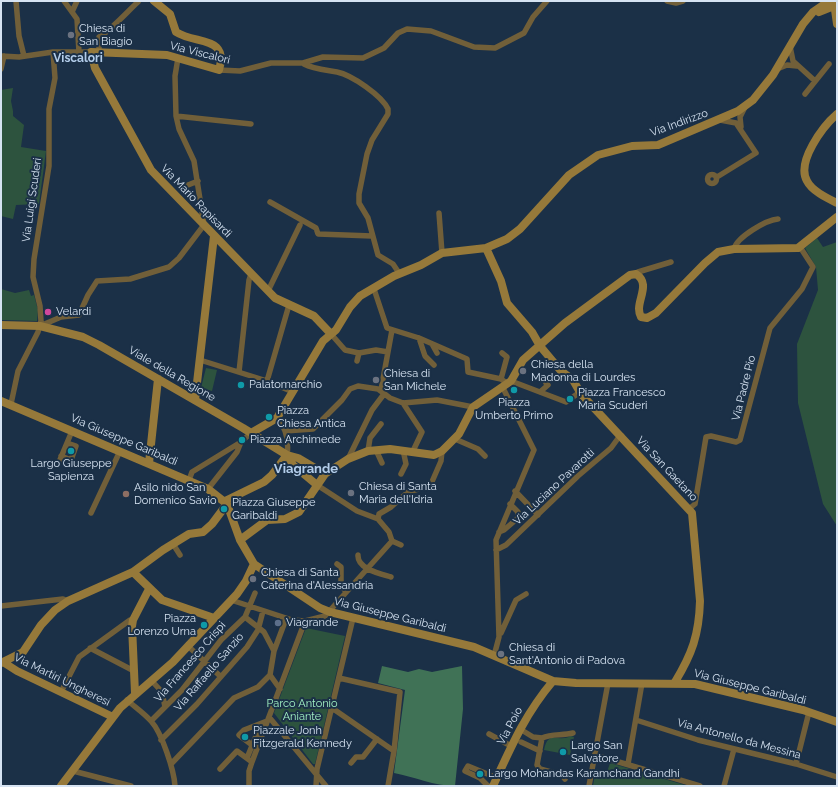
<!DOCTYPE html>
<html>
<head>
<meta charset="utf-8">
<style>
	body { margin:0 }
	#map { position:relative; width:838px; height:787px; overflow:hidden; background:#1b3047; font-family:Raleway,sans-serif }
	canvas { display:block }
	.frame { position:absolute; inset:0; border:2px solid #d6e3f2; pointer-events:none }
</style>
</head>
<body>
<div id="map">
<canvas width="838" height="787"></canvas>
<div class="frame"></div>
</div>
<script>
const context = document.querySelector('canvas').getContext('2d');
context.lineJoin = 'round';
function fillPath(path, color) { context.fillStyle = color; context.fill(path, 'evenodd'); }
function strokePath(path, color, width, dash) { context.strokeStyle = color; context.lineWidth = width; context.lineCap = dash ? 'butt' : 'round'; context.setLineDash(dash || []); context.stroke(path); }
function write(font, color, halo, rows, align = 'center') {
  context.font = font + ' Raleway,sans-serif'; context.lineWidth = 4; context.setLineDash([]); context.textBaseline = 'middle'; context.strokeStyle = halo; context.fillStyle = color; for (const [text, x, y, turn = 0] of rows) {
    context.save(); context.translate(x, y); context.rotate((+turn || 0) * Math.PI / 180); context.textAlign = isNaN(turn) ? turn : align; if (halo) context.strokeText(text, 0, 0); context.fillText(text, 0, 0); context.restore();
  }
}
const green = new Path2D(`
	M13,88L11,101L13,111V116L24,125L21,147L46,151L39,204L16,205L13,219L1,216V90Z
	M817,238L823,247L837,242V526L823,504L798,403L797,344L818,290L816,267L805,248Z
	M1,289L15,293L29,290L31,296L34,295L38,310L37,321L1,320Z
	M206,368L217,370L212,391L201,388Z
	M306,628L345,636L315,764H313L274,713Z
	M571,736L574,737L570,755L544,750C548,729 558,743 571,736Z
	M610,763L688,786H593L596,769L607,772Z`);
const forest = new Path2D(`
	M382,666L408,672L419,669L432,672L462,666L463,709L455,786C434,786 415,777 394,773L405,690L378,683Z`);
const street = new Path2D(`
	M16,1L19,36L24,56
	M64,1L77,19L79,52
	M667,1L676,3L683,1
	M72,12L77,1
	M790,46L793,61L815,81
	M99,53V37C108,33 129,10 138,2
	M1,56L19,57L53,52H91
	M304,64C313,69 326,70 337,72C352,75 382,96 388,109V114L372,140L367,154L359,194V203L368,218L378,255L393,264L399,273
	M1,69L4,56
	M777,69L787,65L797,66
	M219,70L240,71L271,63H303L323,57L363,58L384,48L398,33L407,29L431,31L474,47L495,48L524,33L533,17L547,1
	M805,94L829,64
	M176,116L251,124
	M741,127L740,117L745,107
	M707.5 179a4.5 4.5 0 1 1 9 0a4.5 4.5 0 1 1-9 0Z
	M717,177L756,153L736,123L720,120
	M183,187L198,181
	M270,202L316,228L318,234L372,236
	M439,213L442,253
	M734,249C737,237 766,220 778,219
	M636,274L638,272L671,262
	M374,289L387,328L419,338L467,359L468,372L501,379L508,384
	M268,291L300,225
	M40,326L61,317L79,315L88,295L97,281L130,279L169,267L179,258L204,225L194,161L179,129L176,116L175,76L178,58
	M331,334L345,350L359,353L376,350L388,352
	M419,338L425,356L434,365
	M432,344L437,353
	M200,360L267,381L293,392
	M357,361L359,353
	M239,372L249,280L251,274
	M501,379L507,357L502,353
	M267,381L289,305
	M511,381L566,402L580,392
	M381,390L392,330
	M540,392L548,385L546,383
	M403,403L422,432L413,451
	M11,404L18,371L38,332L41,321L40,306L33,277L34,259L49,166V109L55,78L53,52
	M277,418C286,428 289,442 287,455
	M285,431L313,429L342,400L350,389L358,386L378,389L390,398L403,403L437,400L473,407
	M455,439L478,449L485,456
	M376,450L382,463
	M368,451L370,438L381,424
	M61,456L71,460L76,446L67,443
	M348,459L372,410L384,394
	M59,462L72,431
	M401,474L406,464L403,450
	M189,480L192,472L241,442L251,433
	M317,485L357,511L378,519
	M208,489L237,452L241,442
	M515,491L538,515
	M689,509L695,504L706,437L711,436L736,442L740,440L770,328L802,289L813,267L800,247
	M91,513L120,451
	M499,532L504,530L518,518V512L510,504
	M392,541L401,545
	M173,544L180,555
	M496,550L506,545L578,476L611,448L619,437L622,436
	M358,555C357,569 381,574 391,577
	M337,564L341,567V585L346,592
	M231,600L292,620L305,621L325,616L392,541L389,532L378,519L379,514L391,507L408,492L425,487L431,484L441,461L442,451
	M1,606L63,599L68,601
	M245,617L264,632L274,651
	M501,633L516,600L526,594
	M188,646L220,676
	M90,648L134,671
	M494,656L499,637L496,540L534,450L503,388
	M270,675L280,689
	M339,678L400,692L394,751L388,786
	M151,680L162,692L165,707
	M61,692L79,657L130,620H133
	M127,700C135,707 144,713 151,721C162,733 174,770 175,786
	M332,708L394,751
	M269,717L326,786
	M636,720L698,740L796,764L837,777
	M151,721L182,690L221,640L245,617L255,593
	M520,729L533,737L542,738L537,765L540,769L562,775L565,779
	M489,734L511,746
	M542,738C552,733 562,736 573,733
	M161,740L197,704L247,647L258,630L263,611
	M521,742L540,751
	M252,745L239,735L244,730L267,721
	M595,755L700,786
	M247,758L260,726
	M351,763L356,757H363L377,739
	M171,764L234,698L258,687L270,675L274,651L286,619
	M628,764L642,683
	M796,764L809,712
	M220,769L237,751L252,762
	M73,771L131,786
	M249,786V771L252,762L305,621
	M316,786L317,769L353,618
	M488,786L480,778L465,771L468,766L497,778
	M589,786L608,683
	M724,786L734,749`);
const secondary = new Path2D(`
	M154,1L170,14L176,32C196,45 229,35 219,70L167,55L91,52L95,68L151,170L275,298L314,316L331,334
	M834,3L837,24
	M819,12L834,6
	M837,114C823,126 796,162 807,181C812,191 827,198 837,203
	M486,248L501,281L507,303L532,332L540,346L561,371L573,380L581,394L692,513L700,601C699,635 692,654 675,682
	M1,325L40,326L83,337L99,345L243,428L287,455L298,458L325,474
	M195,400L214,236
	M1,401L208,489L227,504L240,540L254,564L320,608L330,612L474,647L553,681L576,683L695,684L803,710L837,722
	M251,433L277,418L323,341L336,330L350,307L360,296L394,276L421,265L442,253L486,248L507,239L520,229L569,175L598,155L632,146L658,145L738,111L753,100L773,75L803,24L813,12L829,1
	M287,455L293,465L317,485
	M149,463L158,379
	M225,501L264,482L272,475L287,455
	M240,540L267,520L285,519L299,512L325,474L348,459L368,451L390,449L434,455L442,451L459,434L473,407L511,381L523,360L565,323L630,275L636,274C653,285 633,303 641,317L647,318L656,313L705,263L718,252L734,249L798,248L837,217
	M133,572L162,600L214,618
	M3,662L17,671L113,717
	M1,663L23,652L41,625L55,610L68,601L133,572L163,550L189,534L203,532L212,524L227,504
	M135,693L132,626L133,620L149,589
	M61,786L120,708L173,662L188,646L237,594L246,581L254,564
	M493,786C511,747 525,714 553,681`);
const markers = [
	[71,35,4,"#6b7280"],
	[48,312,4,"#d1479c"],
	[523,371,4,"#6b7280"],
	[376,380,4,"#6b7280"],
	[241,385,4,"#0f9aa8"],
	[514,390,4,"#0f9aa8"],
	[570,399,4,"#0f9aa8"],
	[269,417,4,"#0f9aa8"],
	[242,440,4,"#0f9aa8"],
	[71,451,4,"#0f9aa8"],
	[351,493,4,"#6b7280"],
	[126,494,4,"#8d6e63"],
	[224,509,4,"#0f9aa8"],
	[253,579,4,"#6b7280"],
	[278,623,4,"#5c6f8a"],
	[204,625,4,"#0f9aa8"],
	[501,654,4,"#6b7280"],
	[245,737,4,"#0f9aa8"],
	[563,752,4,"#0f9aa8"],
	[480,774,4,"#0f9aa8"]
];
const poiNames = [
	["Chiesa di",79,29],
	["San Biagio",79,42],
	["Velardi",56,312],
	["Chiesa della",531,365],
	["Madonna di Lourdes",531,378],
	["Chiesa di",384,374],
	["San Michele",384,387],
	["Palatomarchio",249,385],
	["Piazza Francesco",578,393],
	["Maria Scuderi",578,406],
	["Piazza",514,403,"center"],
	["Umberto Primo",514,416,"center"],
	["Piazza",277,411],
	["Chiesa Antica",277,424],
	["Piazza Archimede",250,440],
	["Largo Giuseppe",71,464,"center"],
	["Sapienza",71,477,"center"],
	["Chiesa di Santa",359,487],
	["Maria dell'Idria",359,500],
	["Asilo nido San",134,488],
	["Domenico Savio",134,501],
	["Piazza Giuseppe",232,503],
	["Garibaldi",232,516],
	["Chiesa di Santa",261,573],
	["Caterina d'Alessandria",261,586],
	["Piazza",196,619,"right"],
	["Lorenzo Urna",196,632,"right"],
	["Viagrande",286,623],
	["Chiesa di",509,648],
	["Sant'Antonio di Padova",509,661],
	["Piazzale Jonh",253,731],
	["Fitzgerald Kennedy",253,744],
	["Largo San",571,746],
	["Salvatore",571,759],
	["Largo Mohandas Karamchand Gandhi",488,774]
];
const streetNames = [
	["Via Viscalori",200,53,14],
	["Via Indirizzo",679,123,-20],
	["Via Luigi Scuderi",32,200,-82],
	["Via Mario Rapisardi",196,201,46],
	["Viale della Regione",172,374,30],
	["Via Padre Pio",744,388,-76],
	["Via Giuseppe Garibaldi",124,440,23],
	["Via San Gaetano",667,469,47],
	["Via Luciano Pavarotti",554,487,-43],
	["Via Giuseppe Garibaldi",390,615,14],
	["Via Francesco Crispi",190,662,-49],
	["Via Raffaello Sanzio",209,672,-49],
	["Via Martiri Ungheresi",62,680,26],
	["Via Giuseppe Garibaldi",750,687,14],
	["Via Poio",510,726,-62],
	["Via Antonello da Messina",739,739,15]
];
const parkNames = [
	["Parco Antonio",302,704],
	["Aniante",302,717]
];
const neighbourhoodNames = [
	["Viscalori",78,58]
];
const quarterNames = [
	["Viagrande",306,469]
];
fillPath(green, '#2d533e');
fillPath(forest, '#407256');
strokePath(street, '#715f39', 5.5);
strokePath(secondary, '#96793a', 8);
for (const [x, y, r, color] of markers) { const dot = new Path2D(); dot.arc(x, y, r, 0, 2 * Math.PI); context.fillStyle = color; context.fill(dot); strokePath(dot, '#1b3047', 1.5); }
write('11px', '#d6e3f2', '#1b3047', poiNames, 'left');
write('11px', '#d6e3f2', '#1b3047', streetNames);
write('11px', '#a2f1c3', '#1b3047', parkNames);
write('bold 12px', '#b3cdea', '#1b3047', neighbourhoodNames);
write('bold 13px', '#b3cdea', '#1b3047', quarterNames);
</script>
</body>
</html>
